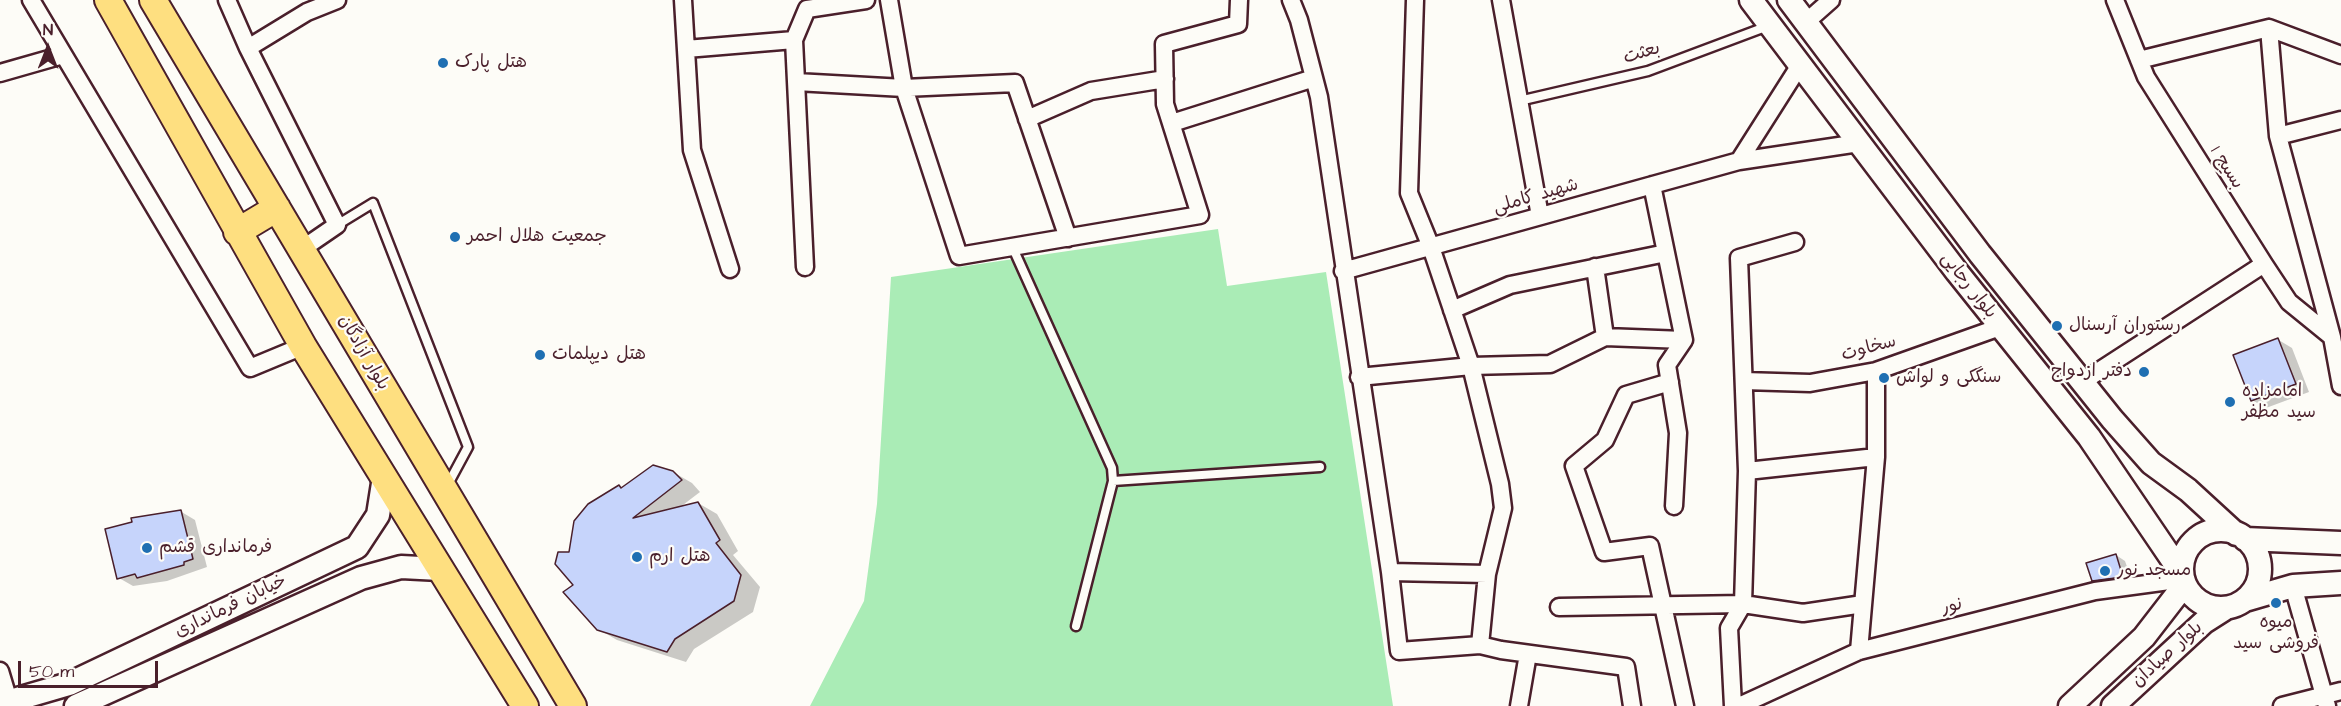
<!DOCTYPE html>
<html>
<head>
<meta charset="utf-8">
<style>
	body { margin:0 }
	#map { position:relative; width:2341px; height:706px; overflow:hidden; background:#fdfcf7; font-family:"Architects Daughter",sans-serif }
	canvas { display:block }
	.north { position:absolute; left:18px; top:18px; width:60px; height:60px; -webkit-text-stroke:4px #fdfcf7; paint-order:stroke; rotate:0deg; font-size:16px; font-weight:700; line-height:24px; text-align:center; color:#4a1f2b }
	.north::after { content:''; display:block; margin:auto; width:21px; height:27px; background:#4a1f2b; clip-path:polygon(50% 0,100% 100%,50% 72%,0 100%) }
	.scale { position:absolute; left:18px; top:661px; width:140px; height:27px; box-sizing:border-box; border:3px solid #4a1f2b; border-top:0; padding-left:8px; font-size:18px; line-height:21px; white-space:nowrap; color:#4a1f2b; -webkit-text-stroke:4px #fdfcf7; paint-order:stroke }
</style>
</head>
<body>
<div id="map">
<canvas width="2341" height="706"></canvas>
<div class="north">N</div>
<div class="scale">50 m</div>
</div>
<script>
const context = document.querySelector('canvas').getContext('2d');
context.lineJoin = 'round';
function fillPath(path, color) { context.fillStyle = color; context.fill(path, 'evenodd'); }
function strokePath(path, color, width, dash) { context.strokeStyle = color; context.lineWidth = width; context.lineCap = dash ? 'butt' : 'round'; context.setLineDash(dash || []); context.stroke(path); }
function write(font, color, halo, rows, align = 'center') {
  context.font = font + ' "Architects Daughter","Playpen Sans Arabic",sans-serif'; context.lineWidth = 4.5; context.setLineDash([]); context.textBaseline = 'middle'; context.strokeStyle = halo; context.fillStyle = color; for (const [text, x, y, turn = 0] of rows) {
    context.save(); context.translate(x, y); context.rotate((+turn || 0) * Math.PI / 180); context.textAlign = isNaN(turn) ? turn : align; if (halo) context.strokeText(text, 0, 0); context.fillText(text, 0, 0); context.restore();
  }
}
const green = new Path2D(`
	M1218,229L1227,286L1326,272L1393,706H810L864,601L877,504L891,277Z`);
const shadow = new Path2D(`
	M2277,339L2292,348L2309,392L2266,408L2252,400Z
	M673,472L692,483L700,492L679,508L698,503L717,514L738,551L733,555L760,587L753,612L694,649L686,662L617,640L598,629L575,586L570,554L619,486L623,489Z
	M180,511L195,520L207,567L167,581L133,586L119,578Z
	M2116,555L2125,561L2132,581L2103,586L2093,580Z`);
const building = new Path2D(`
	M2278,338L2296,384L2251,401L2233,355Z
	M653,465L673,471L682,480L633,518L698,502L720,540L716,543L741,575L734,601L675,639L667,652L597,630L563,592L573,585L555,564L558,552H569L574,521L588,504L619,485L621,488Z
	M181,510L193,559L184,562V565L137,578L135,574L117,579L105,529L132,522L131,518Z
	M2116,554L2123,577L2092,581L2086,563Z`);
const lane = new Path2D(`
	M1519,101L1648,71L1768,26
	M337,225L373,203L468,447L447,486
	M1012,246L1112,468L1113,481L1076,626
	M1113,481L1320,467`);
const street = new Path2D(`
	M31,0L250,368L303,346
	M227,0L248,48
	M683,0L692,150L730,269
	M889,0L904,88L959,256L1200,215L1165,104L1164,44L1238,24L1239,0
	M1291,0L1299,20L1319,97L1390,572L1399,651L1480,645L1501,650L1626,667L1632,706
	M1415,0L1409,193L1431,247L1471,366L1500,484L1503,508L1487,574L1480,645
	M1501,0L1540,216
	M2115,0L2146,77L2264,264L2289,302L2332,337
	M1805,23L1831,0
	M794,40L805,267
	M686,49L794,40L807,9L866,0
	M2341,55L2269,28L2278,136L2332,337L2341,386
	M2139,60L2269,28
	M0,73L63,55
	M796,82L904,88L1015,83L1068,238
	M1027,119L1091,91L1165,79
	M1172,123L1314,78
	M2278,136L2341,120
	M1739,161L1800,65
	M1652,185L1684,340L1667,365L1678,433L1674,506
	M302,249L337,225L248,48L307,12L337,0
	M1595,267L1605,337
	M1343,271L1739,161L1859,143
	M1452,310L1510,285L1666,253
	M1359,377L1471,366L1550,364L1605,337L1684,340
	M1744,381L1810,383L1876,371L2000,327
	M1670,382L1626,395L1605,440L1574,466L1604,552L1650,546L1685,706
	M2082,382L2264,264
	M1747,471L1876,457
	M1390,572L1487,574
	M2293,586L2327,706
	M1559,607L1743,604L1803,613L1863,604
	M1859,651L1876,457V371
	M0,671L9,701
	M1519,706L1528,654
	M1733,706L1729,628L1743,604L1747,471L1739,258L1795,242
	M1739,706L1859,651L2095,591L2184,579
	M2282,706L2341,691`);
const secondary = new Path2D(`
	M1751,0L1957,272L2089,437L2182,574
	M1789,0L1980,254L2112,419L2151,463L2188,490L2236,534
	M2182 569a39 39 0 1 1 78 0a39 39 0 1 1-78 0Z
	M2245,539L2341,543
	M2245,600L2293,586L2341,583
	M0,704L69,684L357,547L378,515L384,477
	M76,706L361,578L401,567L440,569
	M2070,706L2144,637L2185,584
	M2113,706L2204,622L2226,608`);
const primary = new Path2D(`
	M108,0L303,346L525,706
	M153,0L573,706
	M237,232L277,208`);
const markers = [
	[443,63,6,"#1f6fb2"],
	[455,237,6,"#1f6fb2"],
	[2057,326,6,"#1f6fb2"],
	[540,355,6,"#1f6fb2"],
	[2144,372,6,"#1f6fb2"],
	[1884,378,6,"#1f6fb2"],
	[2230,402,6,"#1f6fb2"],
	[147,548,6,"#1f6fb2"],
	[637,557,6,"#1f6fb2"],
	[2105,571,6,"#1f6fb2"],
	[2276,603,6,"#1f6fb2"]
];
const streetNames = [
	["بعثت",1642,54,-17],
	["بسیج 1",2226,168,58],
	["شهید کاملی",1536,197,-16],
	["بلوار رجایی",1968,286,52],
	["سخاوت",1869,349,-15],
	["بلوار آزادگان",363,353,60],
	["خیابان فرمانداری",231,607,-26],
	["نور",1952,607,-14],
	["بلوار صیادان",2168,655,-42]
];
const poiNames = [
	["هتل پارک",455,63],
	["جمعیت هلال احمر",467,237],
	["رستوران آرسنال",2069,326],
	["هتل دیپلمات",552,355],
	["دفتر ازدواج",2132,372,"right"],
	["سنگکی و لواش",1896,378],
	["امامزاده",2242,392],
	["سید مظفر",2242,413],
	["فرمانداری قشم",159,548],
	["هتل ارم",649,557],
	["مسجد نور",2117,571],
	["میوه",2276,623,"center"],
	["فروشی سید",2276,644,"center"]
];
fillPath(green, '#aaecb6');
fillPath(shadow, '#0003');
fillPath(building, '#c6d4fb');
strokePath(building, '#4a1f2b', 1.5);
strokePath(lane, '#4a1f2b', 13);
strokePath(street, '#4a1f2b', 21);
strokePath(secondary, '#4a1f2b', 27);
strokePath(primary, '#4a1f2b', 30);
strokePath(lane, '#fdfcf7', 8);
strokePath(street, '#fdfcf7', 16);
strokePath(secondary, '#fdfcf7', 22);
strokePath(primary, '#fedf80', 26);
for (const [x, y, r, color] of markers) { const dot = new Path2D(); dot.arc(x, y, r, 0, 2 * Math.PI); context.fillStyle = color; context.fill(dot); strokePath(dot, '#fdfcf7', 2); }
write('18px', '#4a1f2b', '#fdfcf7', streetNames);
write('18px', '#4a1f2b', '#fdfcf7', poiNames, 'left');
</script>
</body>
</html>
